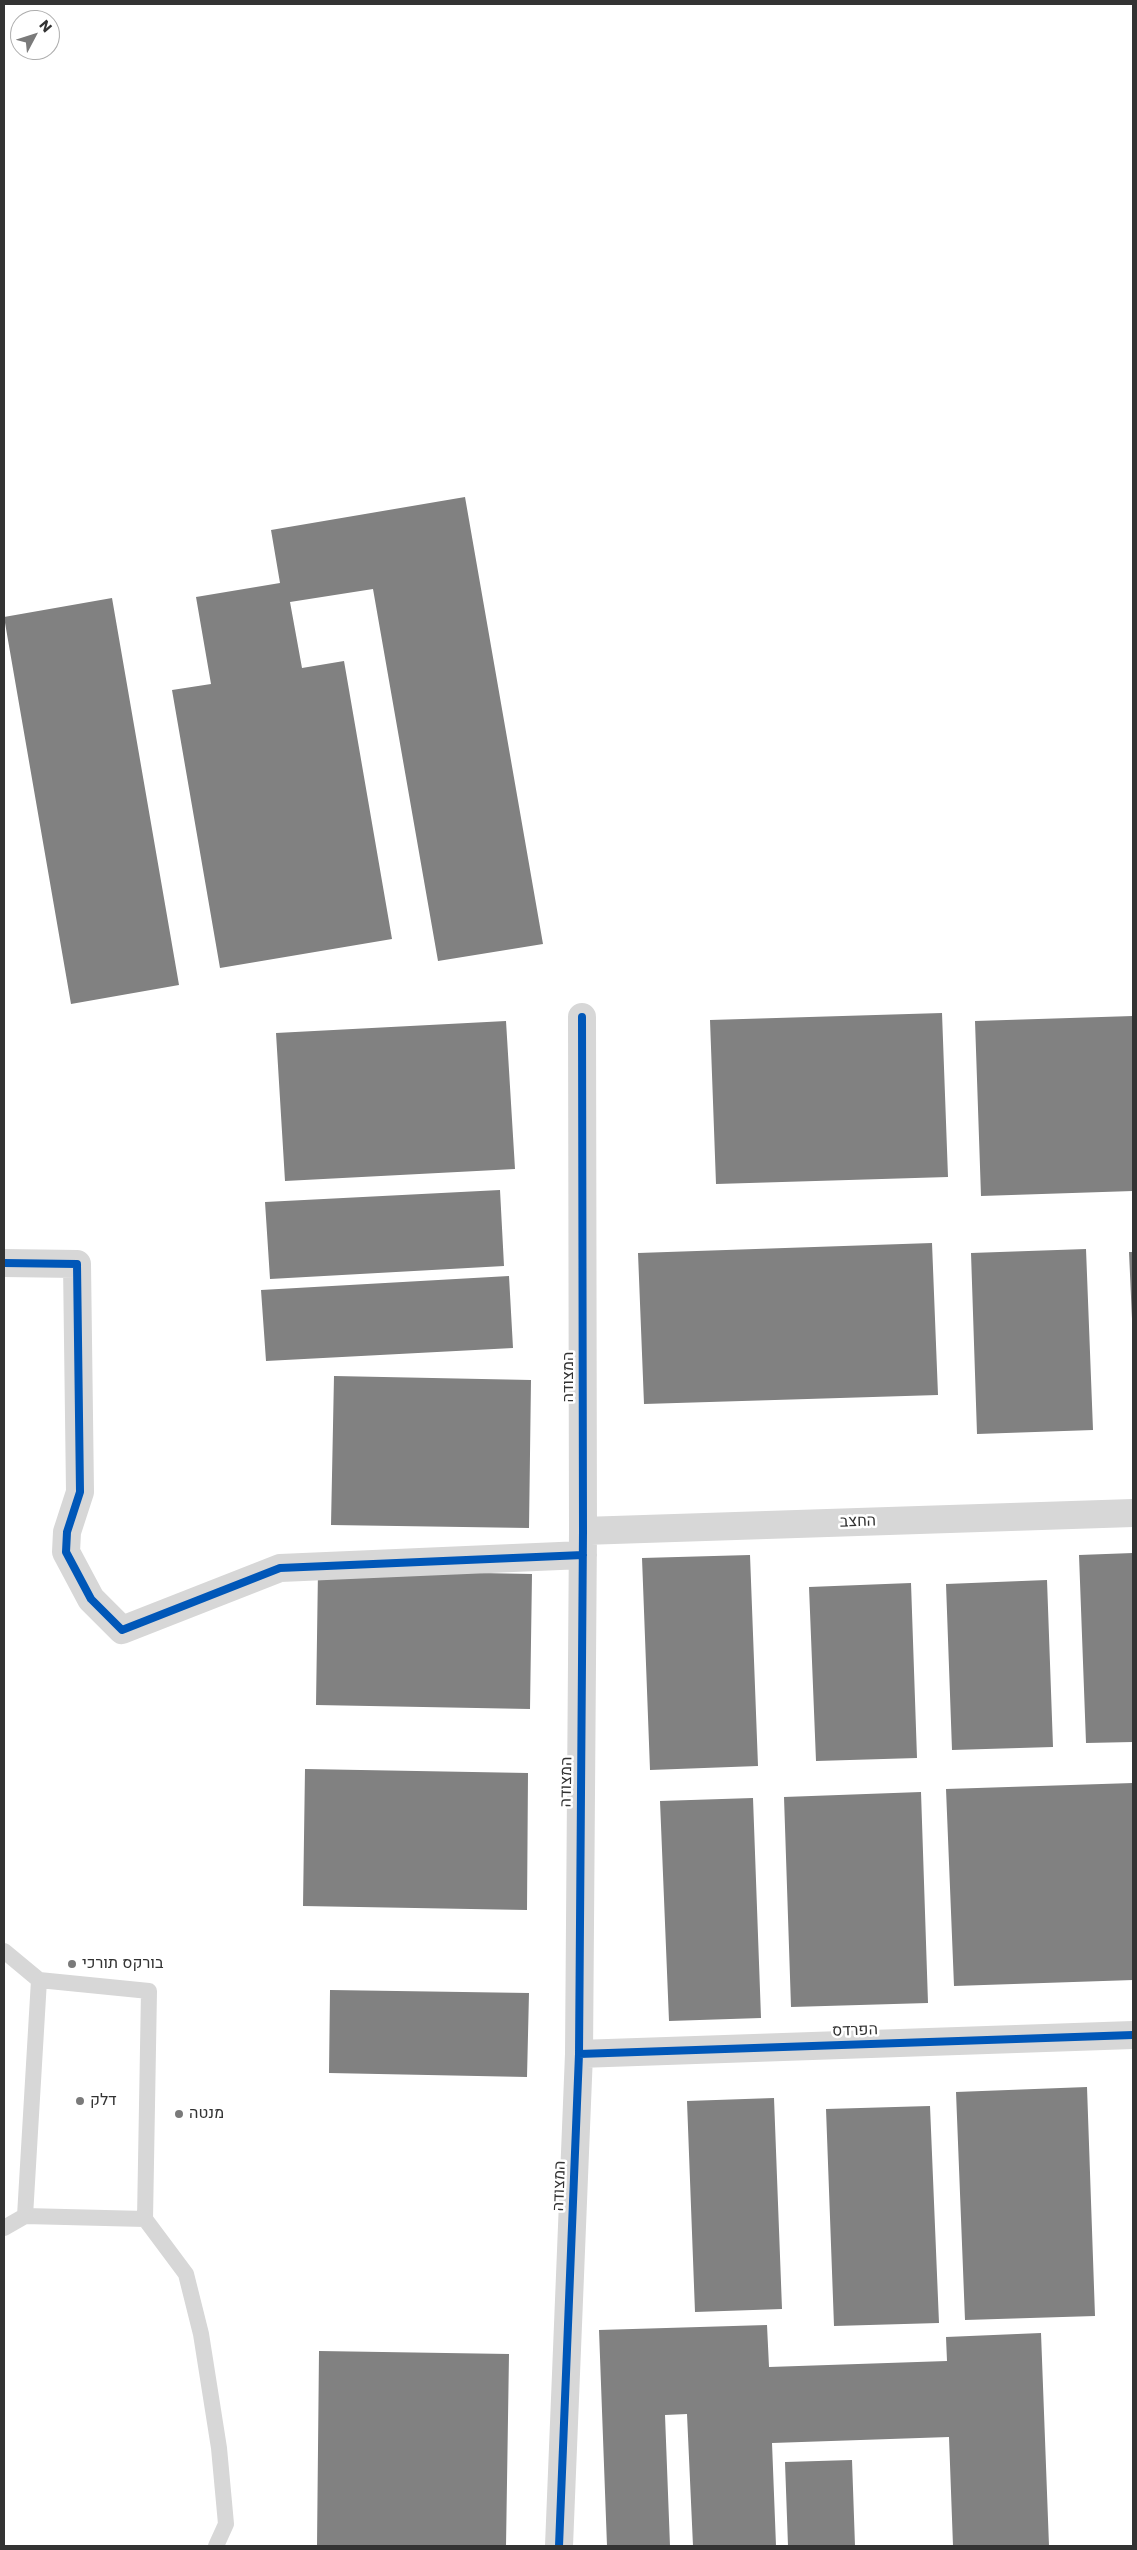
<!DOCTYPE html>
<html>
<head>
<meta charset="utf-8">
<style>
	body { margin:0 }
	#map { position:relative; width:1137px; height:2550px; overflow:hidden; background:#fff; font-family:Poppins,sans-serif }
	canvas { display:block }
	.frame { position:absolute; inset:0; border:5px solid #333; pointer-events:none }
	.north { position:absolute; left:10px; top:10px; width:50px; height:50px; box-sizing:border-box; background:#fff; border:1px solid #adadad; border-radius:50%; rotate:50deg; font-size:14px; font-weight:700; line-height:20px; text-align:center; color:#333 }
	.north::after { content:''; display:block; margin:auto; width:18px; height:22px; background:#7a7a7a; clip-path:polygon(50% 0,100% 100%,50% 72%,0 100%) }
</style>
</head>
<body>
<div id="map">
<canvas width="1137" height="2550"></canvas>
<div class="frame"></div>
<div class="north">N</div>
</div>
<script>
const context = document.querySelector('canvas').getContext('2d');
context.lineJoin = 'round';
function fillPath(path, color) { context.fillStyle = color; context.fill(path, 'evenodd'); }
function strokePath(path, color, width, dash) { context.strokeStyle = color; context.lineWidth = width; context.lineCap = dash ? 'butt' : 'round'; context.setLineDash(dash || []); context.stroke(path); }
function write(font, color, halo, rows, align = 'center') {
  context.font = font + ' Poppins,Heebo,sans-serif'; context.lineWidth = 5; context.setLineDash([]); context.textBaseline = 'middle'; context.strokeStyle = halo; context.fillStyle = color; for (const [text, x, y, turn = 0] of rows) {
    context.save(); context.translate(x, y); context.rotate((+turn || 0) * Math.PI / 180); context.textAlign = isNaN(turn) ? turn : align; if (halo) context.strokeText(text, 0, 0); context.fillText(text, 0, 0); context.restore();
  }
}
const building = new Path2D(`
	M465,497L543,944L438,961L373,589L290,602L302,668L344,661L392,939L220,968L172,690L211,684L196,597L280,583L271,530Z
	M112,598L179,985L71,1004L4,617Z
	M942,1013L948,1177L716,1184L710,1020Z
	M1133,1016V1191L981,1196L975,1021Z
	M506,1021L515,1169L285,1181L276,1033Z
	M500,1190L504,1266L270,1279L265,1202Z
	M932,1243L938,1395L644,1404L638,1253Z
	M1086,1249L1093,1430L977,1434L971,1253Z
	M1129,1252H1133V1319H1132Z
	M509,1276L513,1348L266,1361L261,1290Z
	M334,1376L531,1380L529,1528L331,1525Z
	M1133,1553V1742L1086,1743L1079,1555Z
	M750,1555L758,1766L650,1770L642,1558Z
	M318,1570L532,1574L530,1709L316,1705Z
	M1047,1580L1053,1747L952,1750L946,1584Z
	M911,1583L917,1758L816,1761L809,1587Z
	M305,1769L528,1773L527,1910L303,1906Z
	M1133,1783V1980L954,1986L946,1789Z
	M921,1792L928,2003L791,2007L784,1797Z
	M753,1798L761,2018L669,2021L660,1801Z
	M330,1990L529,1993L527,2077L329,2073Z
	M1087,2087L1095,2316L965,2320L956,2092Z
	M774,2098L782,2309L695,2312L687,2101Z
	M930,2106L939,2323L834,2326L826,2109Z
	M767,2325L769,2367L947,2361L946,2337L1041,2333L1049,2546H953L949,2437L772,2443L776,2546H693L687,2414L665,2415L670,2546H607L599,2330Z
	M319,2351L509,2354L506,2546H317Z
	M852,2460L855,2546H788L785,2462Z`);
const lane = new Path2D(`
	M4,1951L39,1980L25,2216L4,2228
	M25,2216L145,2219L149,1991L39,1980
	M145,2219L186,2274L201,2334L219,2448L226,2524L216,2546`);
const street = new Path2D(`
	M4,1263L77,1264L80,1492L67,1532L66,1552L91,1599L122,1630L280,1568L583,1555
	M583,1531L1133,1513
	M579,2054L1133,2035
	M559,2546L579,2054L583,1531L582,1017`);
const cycleway = new Path2D(`
	M4,1263L77,1264L80,1492L67,1532L66,1552L91,1599L122,1630L280,1568L583,1555
	M579,2054L1133,2035
	M559,2546L579,2054L583,1531L582,1017`);
const markers = [
	[72,1964,5,"#7a7a7a"],
	[80,2101,5,"#7a7a7a"],
	[179,2114,5,"#7a7a7a"]
];
const streetNames = [
	["המצודה",569,1377,-90],
	["החצב",858,1522,-2],
	["המצודה",567,1782,-89],
	["הפרדס",855,2031,-2],
	["המצודה",560,2186,-88]
];
const poiNames = [
	["בורקס תורכי",82,1964],
	["דלק",90,2101],
	["מנטה",189,2114]
];
fillPath(building, '#818181');
strokePath(lane, '#d7d7d7', 16);
strokePath(street, '#d7d7d7', 28);
strokePath(cycleway, '#0057b8', 8);
for (const [x, y, r, color] of markers) { const dot = new Path2D(); dot.arc(x, y, r, 0, 2 * Math.PI); context.fillStyle = color; context.fill(dot); strokePath(dot, '#fff', 2); }
write('16px', '#333', '#fff', streetNames);
write('16px', '#333', '#fff', poiNames, 'left');
</script>
</body>
</html>
